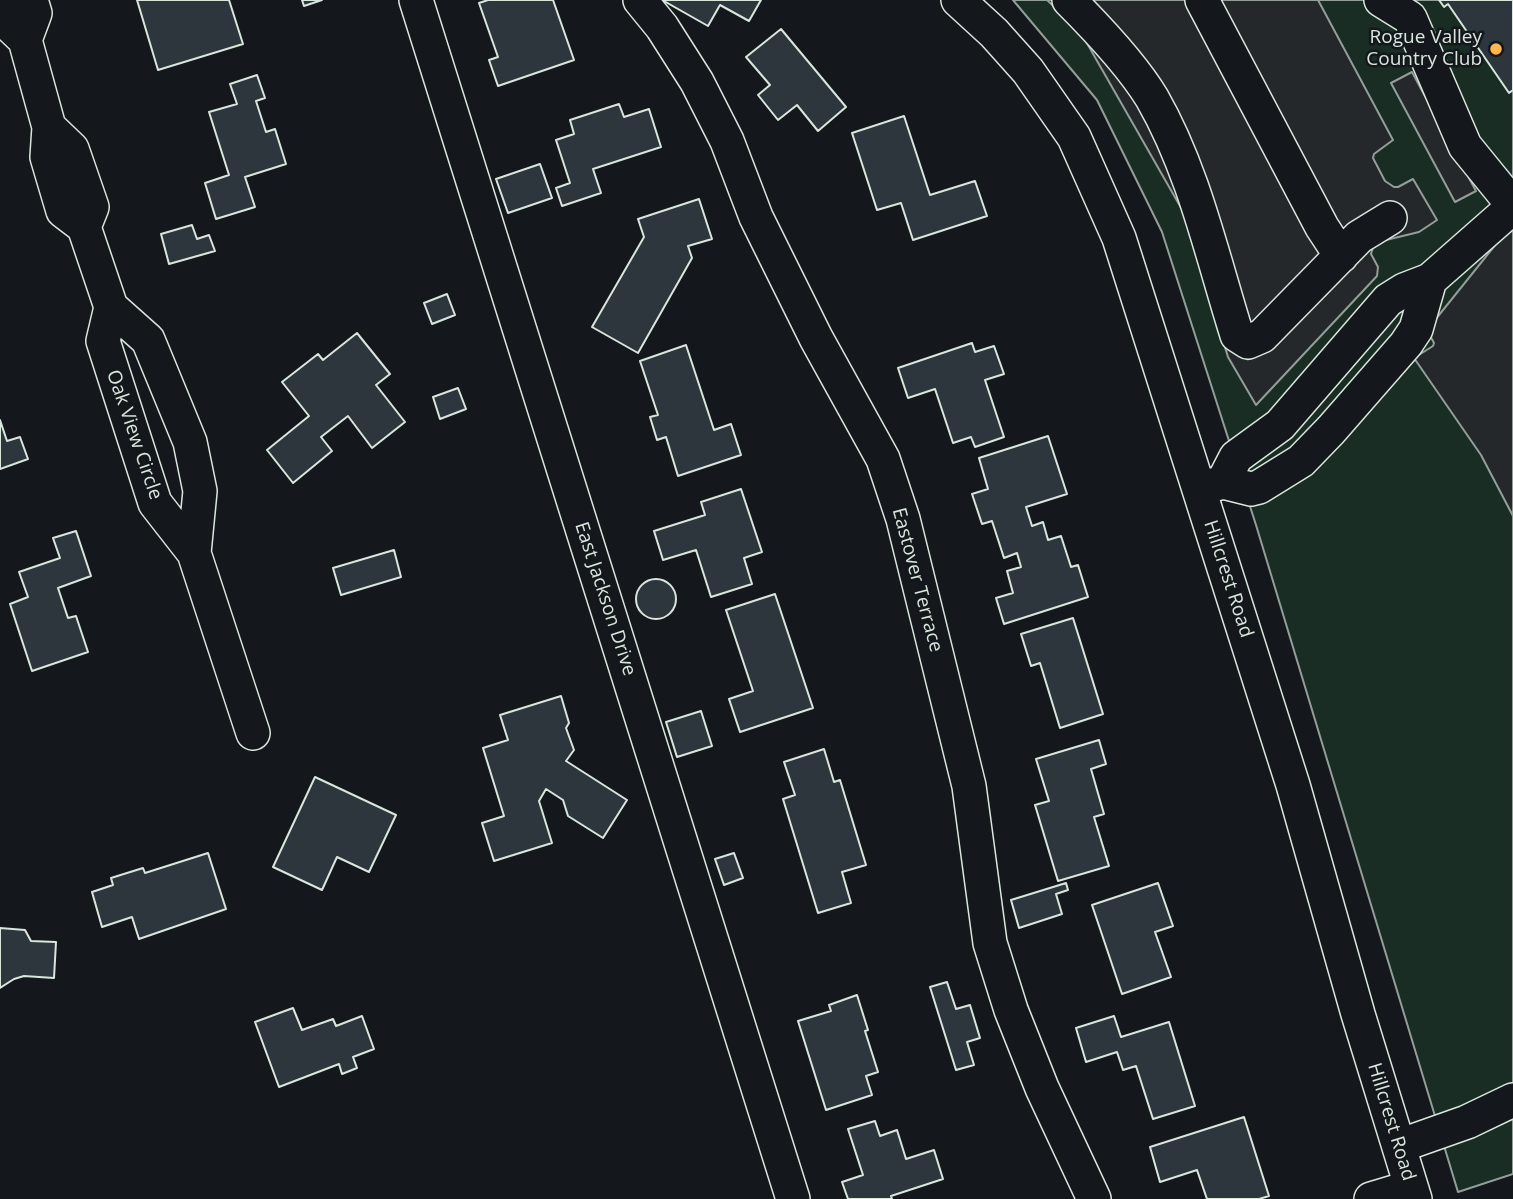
<!DOCTYPE html>
<html>
<head>
<meta charset="utf-8">
<style>
	body { margin:0 }
	canvas { display:block; background:#14181c }
</style>
</head>
<body>
<canvas width="1513" height="1199"></canvas>
<script>
const context = document.querySelector('canvas').getContext('2d');
context.lineJoin = 'round';
function fillPath(path, color) { context.fillStyle = color; context.fill(path, 'evenodd'); }
function strokePath(path, color, width, dash) { context.strokeStyle = color; context.lineWidth = width; context.lineCap = dash ? 'butt' : 'round'; context.setLineDash(dash || []); context.stroke(path); }
function write(font, color, halo, rows, align = 'center') {
  context.font = font + ' "Open Sans",sans-serif'; context.lineWidth = 5; context.setLineDash([]); context.textBaseline = 'middle'; context.strokeStyle = halo; context.fillStyle = color; for (const [text, x, y, turn = 0] of rows) {
    context.save(); context.translate(x, y); context.rotate((+turn || 0) * Math.PI / 180); context.textAlign = isNaN(turn) ? turn : align; if (halo) context.strokeText(text, 0, 0); context.fillText(text, 0, 0); context.restore();
  }
}
const green = new Path2D(`
	M1013,0H1513V1174L1458,1192L1256,525L1162,232L1097,100Z`);
const parking = new Path2D(`
	M1047,0H1318L1393,140L1374,154L1373,158L1385,181L1394,187H1398L1413,179L1437,220L1419,232L1382,241L1373,247L1371,254L1378,267L1377,276L1256,405L1228,357L1184,213L1080,31Z
	M1412,72L1476,191L1455,202L1391,83Z
	M1513,223V516L1481,455L1414,358L1433,346L1434,343L1427,330Z`);
const building = new Path2D(`
	M137,0H229L243,44L158,70Z
	M302,0H322L304,6Z
	M488,0H553L574,60L498,86L489,60L498,57L479,3Z
	M662,0H761L749,21L720,5L708,26Z
	M1439,0H1513V90L1509,93L1448,4L1444,7Z
	M781,29L846,107L818,131L797,105L778,120L758,95L770,85L746,57Z
	M257,75L265,98L256,101L266,132L275,129L286,164L245,177L255,207L216,219L205,183L229,175L209,112L237,104L230,84Z
	M619,104L624,117L649,109L661,147L593,169L601,193L562,206L556,188L570,183L556,140L574,134L570,120Z
	M904,116L930,195L975,181L987,216L913,240L901,203L877,210L852,133Z
	M540,164L552,198L508,213L496,179Z
	M699,199L712,239L688,246L692,258L638,353L592,327L644,237L638,219Z
	M192,225L197,239L209,235L215,251L169,264L161,234Z
	M447,294L455,315L432,324L424,303Z
	M357,333L390,374L376,385L405,422L372,448L348,416L321,437L332,451L293,483L267,450L309,416L282,382L318,354L323,360Z
	M972,343L975,352L994,346L1004,374L985,380L1004,437L975,447L971,437L953,443L935,389L908,398L898,368Z
	M686,345L714,430L731,424L741,455L678,476L666,437L657,440L650,417L658,415L640,361Z
	M458,388L466,409L440,419L433,397Z
	M0,420L7,441L20,437L28,459L0,469Z
	M1048,436L1067,494L1026,507L1032,526L1043,522L1048,540L1061,536L1071,567L1078,565L1088,597L1004,624L996,598L1013,593L1007,571L1021,567L1017,553L1004,558L992,521L982,524L972,494L988,489L979,458Z
	M741,489L762,552L744,558L752,584L711,597L696,550L663,560L654,531L705,515L701,502Z
	M76,531L91,576L58,588L68,618L76,616L88,652L32,671L10,604L28,597L19,572L60,558L53,538Z
	M394,550L401,577L341,595L333,568Z
	M636 599a20 20 0 1 1 40 0a20 20 0 1 1-40 0Z
	M775,594L813,708L740,732L729,699L753,691L726,610Z
	M1073,618L1103,714L1060,728L1040,663L1031,666L1021,634Z
	M561,696L569,723L566,728L574,750L566,761L627,800L603,838L568,816L563,800L546,789L539,801L552,843L494,861L482,823L504,816L483,748L508,740L500,715Z
	M701,711L712,746L677,757L666,722Z
	M1099,740L1106,764L1091,769L1104,814L1094,817L1109,866L1058,881L1035,805L1049,801L1036,759Z
	M824,749L834,782L840,780L866,865L842,872L851,903L818,913L783,799L795,795L784,762Z
	M315,777L396,815L369,872L337,857L322,890L273,867Z
	M208,853L226,909L139,939L132,917L102,927L92,892L113,885L111,878L143,868L145,873Z
	M734,853L743,878L724,885L715,859Z
	M1066,883L1068,890L1056,894L1062,914L1019,928L1011,900Z
	M1158,883L1173,926L1155,932L1171,977L1122,994L1092,905Z
	M0,928L25,930L31,941L56,942L54,978L24,976L14,979L0,988Z
	M947,982L956,1009L970,1005L980,1038L967,1042L974,1065L956,1070L930,987Z
	M857,995L868,1030L865,1031L878,1072L866,1076L872,1095L826,1110L798,1021L831,1011L829,1005Z
	M293,1008L302,1030L333,1019L336,1026L362,1016L374,1049L353,1057L357,1068L342,1074L339,1064L279,1087L255,1022Z
	M1114,1016L1121,1037L1169,1022L1195,1106L1153,1119L1136,1066L1123,1070L1117,1052L1086,1062L1076,1028Z
	M1244,1117L1269,1196L1259,1199H1207L1197,1170L1160,1182L1150,1147Z
	M875,1121L880,1136L897,1130L906,1159L934,1150L943,1179L891,1196L892,1199H848L842,1182L863,1175L848,1129Z`);
const minor = new Path2D(`
	M416,0L793,1199
	M640,0L662,27L697,82L727,141L756,217L816,338L883,459L903,519L969,786L990,943L1011,1010L1042,1088L1094,1199
	M958,0L994,33L1028,71L1074,137L1119,238L1293,785L1358,1014L1415,1199
	M1069,0C1097,28 1132,65 1152,98C1194,171 1212,256 1237,335L1248,342L1262,336L1359,237L1390,218
	M1202,0L1322,227L1341,256
	M1381,0L1410,18L1465,146L1513,205
	M0,4L5,21L25,40L49,127L47,157L63,211L84,227L111,307L148,340L190,442L200,491L194,553
	M25,40L35,13L31,0
	M49,127L72,149L92,207L84,227
	M111,307L103,341L155,503L194,553L253,733
	M1223,482L1236,457L1280,425L1388,300L1404,290L1430,280L1513,207
	M1203,488L1223,482L1251,489L1259,487L1301,461L1331,430L1406,344L1416,329L1430,280
	M1399,1146L1467,1122L1513,1100
	M1371,1199L1411,1187`);
const markers = [
	[1496,49,7,"#ffb74d"]
];
const poiNames = [
	["Rogue Valley",1482,38],
	["Country Club",1482,60]
];
const streetNames = [
	["Oak View Circle",134,435,71],
	["Hillcrest Road",1228,579,72],
	["Eastover Terrace",917,580,75],
	["East Jackson Drive",605,599,72],
	["Hillcrest Road",1391,1122,73]
];
fillPath(green, '#1a2d24');
strokePath(green, '#939e99', 2);
fillPath(parking, '#24282b');
strokePath(parking, '#939e99', 2);
fillPath(building, '#2c363c');
strokePath(building, '#d8e6dc', 2);
strokePath(minor, '#d8e6dc', 36);
strokePath(minor, '#14181c', 33);
for (const [x, y, r, color] of markers) { const dot = new Path2D(); dot.arc(x, y, r, 0, 2 * Math.PI); context.fillStyle = color; context.fill(dot); strokePath(dot, '#14181c', 2.5); }
write('19px', '#d8e6dc', '#14181c', poiNames, 'right');
write('19px', '#d8e6dc', '#14181c', streetNames);
</script>
</body>
</html>
